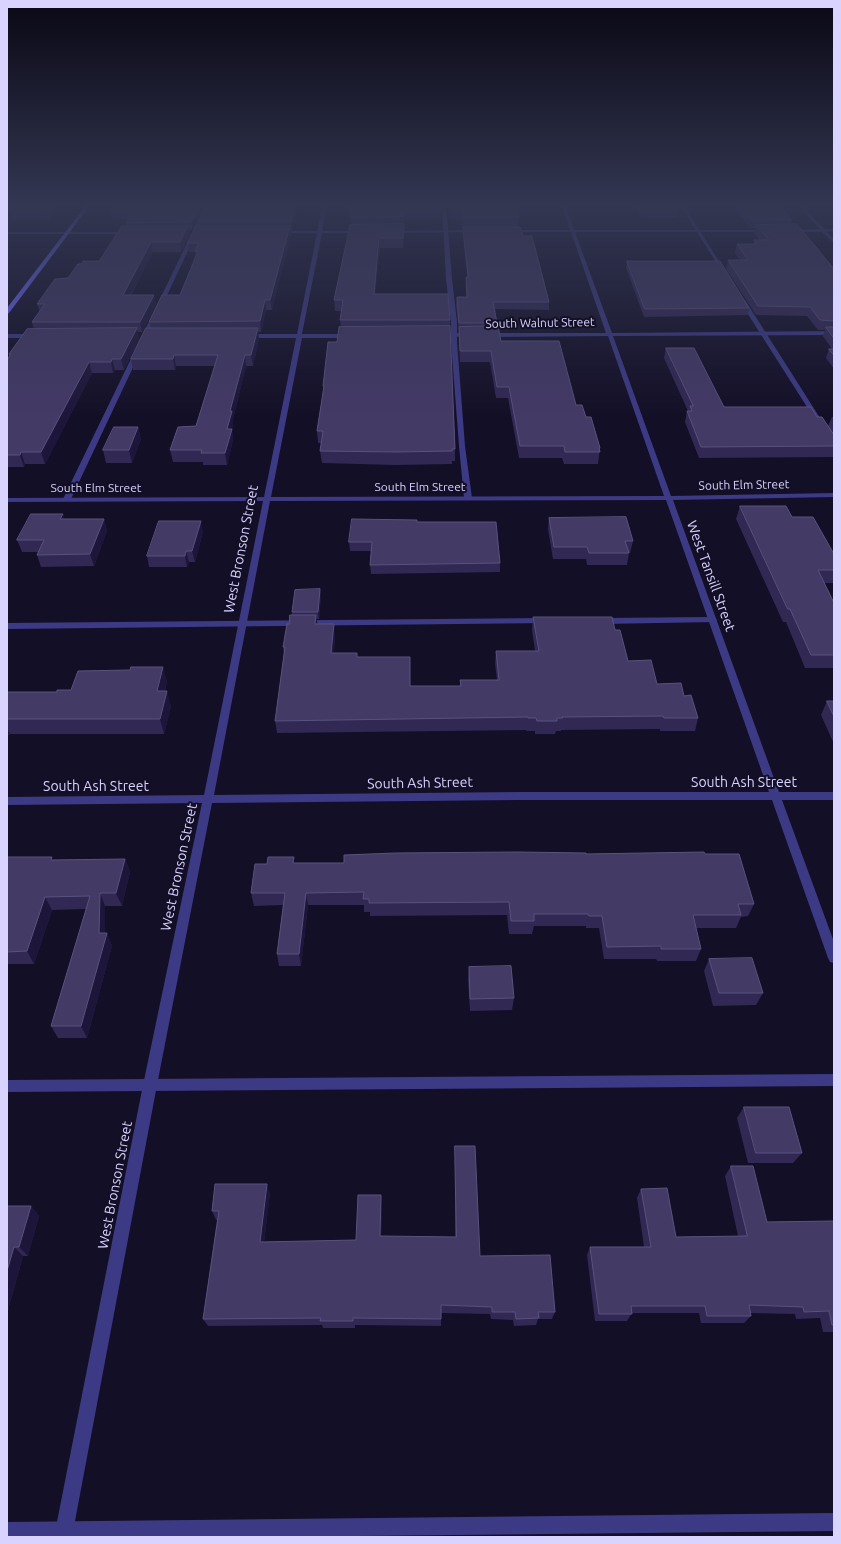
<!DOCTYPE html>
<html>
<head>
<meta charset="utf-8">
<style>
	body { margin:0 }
	#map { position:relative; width:841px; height:1544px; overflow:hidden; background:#130f26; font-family:Ubuntu,sans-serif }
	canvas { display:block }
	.frame { position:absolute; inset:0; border:8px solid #d9d4ff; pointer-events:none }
</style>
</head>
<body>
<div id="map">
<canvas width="841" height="1544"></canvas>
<div class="frame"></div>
</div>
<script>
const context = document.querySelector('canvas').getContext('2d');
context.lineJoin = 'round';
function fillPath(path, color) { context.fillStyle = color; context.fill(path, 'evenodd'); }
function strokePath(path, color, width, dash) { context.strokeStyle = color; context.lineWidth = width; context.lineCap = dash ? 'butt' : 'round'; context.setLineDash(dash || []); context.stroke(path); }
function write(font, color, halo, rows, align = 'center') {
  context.font = font + ' Ubuntu,sans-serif'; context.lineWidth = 4; context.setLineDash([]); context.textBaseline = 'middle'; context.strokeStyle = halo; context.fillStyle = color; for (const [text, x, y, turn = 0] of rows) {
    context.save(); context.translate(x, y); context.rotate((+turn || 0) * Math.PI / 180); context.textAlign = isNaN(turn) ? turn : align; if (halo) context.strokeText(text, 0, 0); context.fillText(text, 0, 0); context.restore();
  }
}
const service = new Path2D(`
	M9,204H13L7,209V206Z
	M206,204H210L71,499L70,501H64L63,499Z
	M442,204H446L452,279L457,322V342L465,446L472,498L468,500L464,498L459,446L451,342V322L446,279Z
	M679,204H683L727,274L723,273Z
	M740,299L745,300L820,418L819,419L814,418L739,300Z
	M713,617L717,620L716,622L601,624L597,621L601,618Z
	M545,618L548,619L549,621L548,623L7,629V623Z
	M834,1074V1086L7,1092V1080Z`);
const minor = new Path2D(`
	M323,204H327L322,231H361L363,232L361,233H322L302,334H351L354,336L351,338H302L271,497L664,496L608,336L487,337L484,335L487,333H606L571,232H509L507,231L509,230H570L561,204H565L574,230H767L769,231L767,232H575L612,333L834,331V335L613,336L671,496L834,493V497L673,500L779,792H834V800H782L834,942V963L830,962L828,958L772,800H519L212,803L157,1085L72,1537H54L143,1085L202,803L7,805V797L204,795L263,501L7,502V498L264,497L296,338H247L244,336L247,334H297L317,233H277L275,232L277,231H317ZM666,500L769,792H519L214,795L270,501Z
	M797,204H801L824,229H834V231L827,232L834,239V243L822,232H787L789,230L820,229Z
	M475,230L477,232L391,233L389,232L391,231Z
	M7,232H131L133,233L131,234H7Z
	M437,333H471L474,335L471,337L435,336V334Z
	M7,334H35L38,336L35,338H7Z`);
const tertiary = new Path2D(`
	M834,1513V1531L265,1537H7V1522Z`);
const secondary = new Path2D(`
	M87,204H91L9,313L7,314V308Z`);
const wall = new Path2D(`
	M15,204H61L49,219H12L10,210Z
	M115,204H204L192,230H189V235L181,252H153L131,295H154L156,305L142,332H137L139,339L124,370H115L113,373H92L45,464H25L24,467H7V360L9,356V354L34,329L32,322L40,312L37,304L68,278L81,264L99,261L126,226V223L128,219H112L110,211Z
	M207,204H298V205L292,230H290L291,235L272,310H266L261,332H258L259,339L253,366H246L233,419V423L232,430L233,440L227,465H203V462H173L170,450L196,426L215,366H176L175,370H133L131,359L151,328L149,322L180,295L196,256L195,252H189L188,243L199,226L198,222Z
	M351,204L441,208V219H405L403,248H380L375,294L450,320L455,449V461H452V464L395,465L322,463L320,451L322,443H318L317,431L323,393V386L337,342L341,327L340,320L342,311H335L334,300L350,225V217Z
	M447,204H516L519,217L518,227L523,236L549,302V310L495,309L497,323V326L501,341L576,405L586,417L600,448L598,464H564L562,458H519L508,398H496L490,362H460L459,331L456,305L457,297H467L466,285V277H467L463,234V228H462L461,219H449Z
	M634,204H678V206H676L679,210L678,218H641Z
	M684,204H768L792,220L791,224L834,269V369L826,358L829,349H832L823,336L825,330H818L807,316L756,315L726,269L728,260H740L735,253L737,244H753L754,240H760L754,233L755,228H750L733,206L686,205Z
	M830,204H834V208Z
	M627,261L749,308L748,315L644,317L626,268Z
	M666,348L724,407L817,417L828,426L832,417H834V457L699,458L685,422L687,411H688L664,358Z
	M138,427L141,439L132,463H106L103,450Z
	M740,506L792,517L834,570V583H824L834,603V668H805L786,622H783L736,519Z
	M549,518L633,541L630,553H629L627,565H587L586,559H553L548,529Z
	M64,519H104L107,531L94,566L41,567L37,555L38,552H22L17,540Z
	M417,522L500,563V572L371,574L370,565L371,551H350L349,542Z
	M203,532L195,562H189L187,567H149L147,556Z
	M320,589L321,596L319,619H317V624L335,636L334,653H357V657L410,686H460V680H497L495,664L496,651H535L532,630L533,617L615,630L628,661L657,684L684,696L698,718L695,731H660V729L561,730V731H556L555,734H535V731H527L526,730L277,733L275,721L284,654L283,647L289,624L292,615V612Z
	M167,681L165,691L171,706L164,734H10L9,735H7V692H57Z
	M827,701H834V744L821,715Z
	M586,854H705L754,904L748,916L741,917L736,928H696L701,949L696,961H657L656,959H604L599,928H586V926H534L532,934H509L507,915L370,916V912H364V905H308L301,966H279L277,954L283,905L254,906L251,893L267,864L344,863Z
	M7,857L54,860L125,859L130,872L122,906H105V933H107L112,946L87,1038H58L51,1026L86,909L52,910L34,964H7Z
	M709,959L763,993L756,1005L713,1006L704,971Z
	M469,967L514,998L512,1010L470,1011L468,979Z
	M744,1107L802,1153L793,1163H748L737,1118Z
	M455,1146L480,1256L555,1312L552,1319H538L536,1325L514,1326L513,1320L491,1319L490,1314L441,1313V1326L355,1325V1328H323L322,1325L208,1326L203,1319L217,1220H216L212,1211L270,1193L264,1242L356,1240L381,1195L382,1204L381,1236L455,1237Z
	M731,1166L767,1222L834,1221V1332H823L820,1318L796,1319L795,1314L751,1313V1316L744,1323H701L699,1313H632L627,1321H595L587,1255L590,1247H644L637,1198L641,1189L676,1237L738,1236L725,1176Z
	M7,1206H31L39,1216L28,1256H23L7,1314Z`);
const shadedWall = new Path2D(`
	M51,204H61L49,219L46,209Z
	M200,204H204L192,230L191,222Z
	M296,204H298V205L292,230L291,222Z
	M405,208V219L404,228V217Z
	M404,224V234L403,248V238Z
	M188,226L189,235L181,252L180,242Z
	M290,226L291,235L272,310L270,300Z
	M379,238L380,248L374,304V294Z
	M151,242L153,252L125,305L123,295Z
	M154,295L156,305L142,332L140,322Z
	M265,300L266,310L261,332L260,321Z
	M137,328L139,339L124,370L121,359Z
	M258,328L259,339L253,366L251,355Z
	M174,355L176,366L175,370L173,359Z
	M245,355L246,366L233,419V423L232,430L233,440L227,465L225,453L227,429L230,411Z
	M112,359L115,370L113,373L111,362Z
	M89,362L92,373L45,464L41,452Z
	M138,427L141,439L132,463L129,450Z
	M21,452L25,464L24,467L20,455Z
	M63,514L66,526L60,519Z
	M104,519L107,531L94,566L90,554Z
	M201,521L203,532L195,562L192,551Z
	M186,551L189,562L187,567L185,556Z
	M320,589L321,596L319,619L318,612Z
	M316,615L318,627L315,624Z
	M334,624L335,636L333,666L331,653Z
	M163,667L167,681L161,706L157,691Z
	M167,691L171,706L164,734L160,719Z
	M7,728L10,734L9,735L7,732Z
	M125,859L130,872L122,906L116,893Z
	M100,893L105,906V939L107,933L112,946L87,1038L81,1026L99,933Z
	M306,893L308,905L301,966L299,954Z
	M45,897L52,910L34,964L27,951Z
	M267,1184L270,1193L263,1250L260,1242Z
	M381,1195L382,1204L381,1245L380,1236Z
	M31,1206L39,1216L28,1256L19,1247Z
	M14,1247L23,1256L7,1314V1271Z`);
const building = new Path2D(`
	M15,204H51L46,209L10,210Z
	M115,204H200L191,222L126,223L132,212L110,211Z
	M207,204H296L291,222H198Z
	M351,204H441V208H405L404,217H350Z
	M449,204H516L519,217H463L462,208H449Z
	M639,204H675L679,210H643Z
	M738,204H768L769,205H779L792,220H752Z
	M404,224L403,238H379L374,294H448L450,320H340L343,300H334L350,225Z
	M797,224L834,269V321L820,320L810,307L758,306L728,260H748L737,244H756L754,240H769L756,225Z
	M122,226H188L180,242H151L123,295H154L140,322H32L45,304H37L55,279L68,278L78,264H81L83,261H99Z
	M196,226H290L270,300H265L260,321L149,322L162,295H180L198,251H195L199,243H188Z
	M463,227H520L523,236H532L549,302H493L497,323H459L457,297H467L466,277H468Z
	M627,261H720L749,308L645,309Z
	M450,326L455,449H452V451L395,452L320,451L323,431H317L324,386H323L328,342H337L339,327Z
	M498,326L501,341H559L576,405H582L586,417H591L600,448H599L600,452H565L564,446H520L509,387H497L491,351H460L459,327Z
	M826,327H834V338Z
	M137,328L121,359H112L111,362H89L41,452H21L20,455H7V360L11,354H9L27,329Z
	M146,328H258L251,355H245L230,411H232L227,429H232L225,453H201L202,450H170L178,427L196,426L218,355H174L173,359H131Z
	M666,348H694L724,407H811L817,417H822L834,435V446L701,447L687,411H692L690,406H693Z
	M829,349H834V355Z
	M114,427H138L129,450H103Z
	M740,506H786L792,517H813L834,554V570H818L834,603V655H811L790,609H788Z
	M31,514H63L60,519H104L90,554L37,555L44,540H17Z
	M626,517L633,541H625L629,553H589L587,547H554L549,518Z
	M352,519L417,520V522H496L500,563L370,565L372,542H349Z
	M159,521H201L192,551H186L185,556H147Z
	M320,589L318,612H292L295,590Z
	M290,615H316L315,624H334L331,653H357V657H410V686H461L460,680H499L496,651H539L533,617H612L615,630H620L628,661L651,660L657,684L681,683L684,696L691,695L698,718H664L663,716L562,717L563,718H557V721H537L536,718H528V717L275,721L285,647H283L287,624H289Z
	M131,667H163L157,691H167L160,719H7V692H57V690H71L78,671L130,670Z
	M827,701H834V716Z
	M518,852L586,853V854L704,852L705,854H739L754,904H738L741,915H693L701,949H661V946L607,947L602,916H589L588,914H534V921H511L509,902L369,903V899H363L364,892L306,893L299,954H277L285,893H251L255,864H267L268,857H294L293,863H344V855L396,853Z
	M7,857H52L51,860L125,859L116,893H100L99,933H107L81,1026H51L90,896L45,897L27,951L7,952Z
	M752,958L763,993H719L709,959Z
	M511,966L514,998L470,999L469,967Z
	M744,1107H789L802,1153H756Z
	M455,1146H475L480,1256L550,1255L555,1312H538L539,1318L516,1319L515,1312H492V1307L441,1305V1319L353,1318V1321H320L321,1318L203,1319L219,1211H212L215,1184H267L260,1242L356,1240L358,1195H381L380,1236L456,1237Z
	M731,1166H753L767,1222L834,1221V1325H832L829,1311L804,1312L803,1307L749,1305L751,1316H707L705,1306H631L632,1314H599L590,1247H651L641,1189L667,1188L676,1237L747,1236Z
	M7,1206H31L19,1247H14L7,1271Z`);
const farStreetnames = [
	["South Walnut Street",540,323,-1],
	["South Elm Street",744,485,-1],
	["South Elm Street",420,487],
	["South Elm Street",96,488]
];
const streetNames = [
	["West Bronson Street",241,549,-79],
	["West Tansill Street",711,576,70],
	["South Ash Street",744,782],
	["South Ash Street",420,783,-1],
	["South Ash Street",96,786],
	["West Bronson Street",179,867,-78],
	["West Bronson Street",115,1185,-79]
];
fillPath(service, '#3d3a85');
fillPath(minor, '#3d3a85');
fillPath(tertiary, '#3d3a85');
fillPath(secondary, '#6f6bff');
fillPath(wall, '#312854');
fillPath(shadedWall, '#1d163a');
fillPath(building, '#433a66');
strokePath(building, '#5a527e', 1);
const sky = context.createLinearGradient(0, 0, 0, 420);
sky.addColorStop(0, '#0a0815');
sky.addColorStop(0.49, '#333752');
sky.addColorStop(1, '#33375200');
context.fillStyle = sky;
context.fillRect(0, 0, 841, 420);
write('12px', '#d9d4ff', '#130f26', farStreetnames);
write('14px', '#d9d4ff', '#130f26', streetNames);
</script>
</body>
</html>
